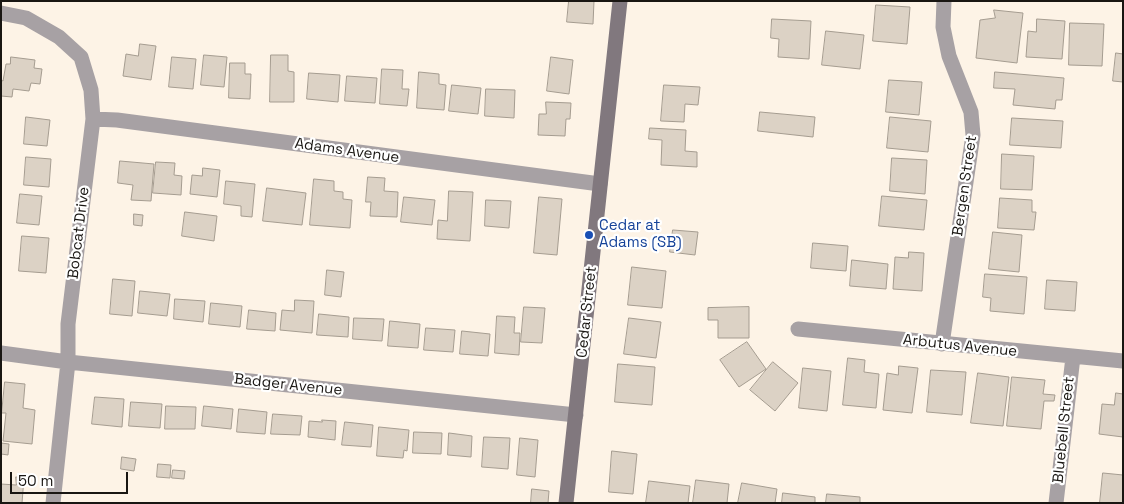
<!DOCTYPE html>
<html>
<head>
<meta charset="utf-8">
<style>
	body { margin:0 }
	#map { position:relative; width:1124px; height:504px; overflow:hidden; background:#fdf3e6; font-family:"Space Grotesk",sans-serif }
	canvas { display:block }
	.frame { position:absolute; inset:0; border:2px solid #191612; pointer-events:none }
	.scale { position:absolute; left:10px; top:472px; width:118px; height:22px; box-sizing:border-box; border:2px solid #191612; border-top:0; padding-left:6px; font-size:15px; line-height:18px; white-space:nowrap; color:#191612; -webkit-text-stroke:4px #fff; paint-order:stroke }
</style>
</head>
<body>
<div id="map">
<canvas width="1124" height="504"></canvas>
<div class="frame"></div>
<div class="scale">50 m</div>
</div>
<script>
const context = document.querySelector('canvas').getContext('2d');
context.lineJoin = 'round';
function fillPath(path, color) { context.fillStyle = color; context.fill(path, 'evenodd'); }
function strokePath(path, color, width, dash) { context.strokeStyle = color; context.lineWidth = width; context.lineCap = dash ? 'butt' : 'round'; context.setLineDash(dash || []); context.stroke(path); }
function write(font, color, halo, rows, align = 'center') {
  context.font = font + ' "Space Grotesk",sans-serif'; context.lineWidth = 4.5; context.setLineDash([]); context.textBaseline = 'middle'; context.strokeStyle = halo; context.fillStyle = color; for (const [text, x, y, turn = 0] of rows) {
    context.save(); context.translate(x, y); context.rotate((+turn || 0) * Math.PI / 180); context.textAlign = isNaN(turn) ? turn : align; if (halo) context.strokeText(text, 0, 0); context.fillText(text, 0, 0); context.restore();
  }
}
const building = new Path2D(`
	M569,1H594L593,24L567,22Z
	M876,5L910,7L907,44L873,41Z
	M994,10L1023,13L1017,63L976,58L980,20L995,18Z
	M772,19L811,21L809,59L778,57L779,39L771,38Z
	M1037,19L1065,21L1062,59L1026,57L1028,31L1036,32Z
	M1070,23L1104,24L1102,66L1069,65Z
	M826,31L864,35L860,69L822,65Z
	M140,44L156,46L151,80L123,76L126,54L138,56Z
	M1116,53L1123,54V82L1113,81Z
	M204,55L227,57L224,87L201,85Z
	M271,55H288V71L294,72V102H270Z
	M11,57L35,60L34,68L42,69L40,84L31,83L29,91L13,89L12,97L1,96V80L3,81L6,64H10Z
	M172,57L196,59L193,89L169,87Z
	M551,57L573,60L569,94L547,91Z
	M230,63H245V74H251L250,99L229,98Z
	M382,69L403,70L402,89H409L407,106L380,104Z
	M419,72L439,74V84L446,85L444,110L417,108Z
	M995,72L1064,78L1062,100H1056L1055,109L1013,105L1015,89L994,88Z
	M309,73L340,75L338,102L307,99Z
	M347,76L377,78L375,103L345,101Z
	M889,80L922,82L919,115L886,112Z
	M452,85L481,88L478,114L449,111Z
	M664,85L700,87L698,105L685,104L684,122L661,121Z
	M486,89L515,90L514,118L485,116Z
	M546,102L571,103L570,119H566L565,136L538,135L539,114H546Z
	M760,112L815,117L813,137L758,131Z
	M26,117L50,120L47,146L24,144Z
	M890,117L931,121L928,152L887,148Z
	M1012,118L1063,121L1061,148L1010,145Z
	M650,128L686,130L685,151L697,152V167L661,165L662,140L649,139Z
	M1002,154L1034,156L1032,190L1001,189Z
	M26,157L51,159L49,187L24,185Z
	M892,158L927,160L925,194L890,191Z
	M120,161L154,164L151,201L131,200L133,185L118,183Z
	M156,162L175,163L174,175L182,176L181,195L153,193Z
	M203,168L220,170L217,197L190,194L192,175L202,176Z
	M368,177L385,178L384,191L398,192L397,217L370,216L371,202H366Z
	M314,179L334,181V191L343,192V199L352,200L350,228L310,225Z
	M226,181L255,184L252,217L241,216V206L224,204Z
	M267,188L306,193L302,225L263,221Z
	M449,191L473,192L470,241L437,239L438,220L447,221Z
	M20,194L42,196L39,225L17,223Z
	M882,196L927,200L924,230L879,226Z
	M404,197L435,200L432,225L401,222Z
	M539,197L562,199L557,255L534,253Z
	M1000,198L1032,200V212H1036L1034,230L998,228Z
	M486,200L511,201L509,228L485,226Z
	M185,212L217,216L214,241L182,236Z
	M134,214L143,215L142,226L134,225Z
	M673,230L698,232L695,255L670,252Z
	M993,232L1022,235L1019,272L989,269Z
	M22,236L49,238L46,273L19,271Z
	M813,243L848,246L846,271L811,268Z
	M909,252L924,253L922,291L893,289L895,257L908,258Z
	M852,260L888,264L886,289L850,286Z
	M632,267L666,271L662,308L628,305Z
	M327,270L344,272L341,297L325,295Z
	M985,274L1027,277L1024,314L990,311L991,298L983,297Z
	M113,279L135,281L132,316L110,314Z
	M1047,280L1077,282L1075,311L1045,309Z
	M140,291L170,294L167,316L138,313Z
	M175,299L205,301L203,322L174,319Z
	M295,300L314,301L312,333L280,330L282,310L294,311Z
	M211,303L242,306L240,327L209,324Z
	M524,307L545,308L542,343L521,342Z
	M749,307V338H718V320H708V308Z
	M249,310L276,313L275,331L247,329Z
	M319,314L349,317L348,337L317,335Z
	M497,316L515,317L514,333H520L519,355L495,353Z
	M354,318L384,319L382,341L353,339Z
	M629,318L661,322L656,358L624,354Z
	M390,321L420,324L418,348L388,346Z
	M426,328L455,330L453,352L424,350Z
	M462,331L490,334L488,356L460,354Z
	M747,342L766,369L739,387L720,360Z
	M848,358L865,360L864,372L879,374L876,408L843,405Z
	M773,362L798,383L775,411L750,390Z
	M618,364L655,367L652,405L615,402Z
	M899,366L918,368L912,413L883,410L887,373L898,375Z
	M803,368L831,371L827,411L799,408Z
	M931,370L966,372L962,415L927,412Z
	M978,373L1009,377L1003,426L971,423Z
	M1012,377L1045,380L1043,394L1055,395L1054,401H1044L1041,429L1007,426Z
	M5,382L25,384L23,408L35,410L32,444L3,441L6,413H2Z
	M1116,393L1123,394V437L1099,434L1102,404L1114,405Z
	M95,397L124,399L122,427L92,424Z
	M131,402L162,404L160,428L129,426Z
	M166,406L196,407L195,429H165Z
	M204,406L233,409L231,429L202,426Z
	M239,409L267,412L265,434L237,432Z
	M273,414L302,416L300,435L271,434Z
	M322,420L336,421L335,440L308,437L309,421L322,422Z
	M345,422L373,425L371,447L342,445Z
	M379,427L409,430L407,451L404,450L403,458L377,456Z
	M414,432L442,433L441,454L413,453Z
	M449,433L472,436L471,457L448,455Z
	M484,437L510,438L508,469L482,467Z
	M520,438L538,440L535,477L517,475Z
	M1,443L9,444L8,455L1,454Z
	M612,451L637,454L633,494L609,492Z
	M122,457L136,459L134,471L121,469Z
	M158,464L171,465L170,478L157,477Z
	M173,470L185,471L184,479L172,478Z
	M1103,473L1123,475V503H1100Z
	M16,477L24,478L22,503H1V484L16,485Z
	M696,480L729,484L727,503H693Z
	M649,481L690,486L688,503H646Z
	M742,483L777,489L775,503H738Z
	M532,489L549,491L548,503H531Z
	M783,493L815,497V503H782Z
	M827,494L860,497V503H826Z`);
const street = new Path2D(`
	M1,13L26,18L59,37L81,57L91,90L93,119L68,324V362L53,503
	M93,119L117,120L600,184
	M798,329L1123,361
	M942,344L973,135L971,112L949,56L943,27L944,1
	M1,353L68,362L576,415
	M1056,503L1073,357`);
const secondary = new Path2D(`
	M566,503L620,1`);
const markers = [
	[589,235,5,"#1a4fb4"]
];
const streetNames = [
	["Adams Avenue",347,151,8],
	["Bergen Street",965,186,-82],
	["Bobcat Drive",79,233,-83],
	["Cedar Street",587,312,-84],
	["Arbutus Avenue",960,346,6],
	["Badger Avenue",288,385,6],
	["Bluebell Street",1064,430,-84]
];
const transitNames = [
	["Cedar at",599,226],
	["Adams (SB)",599,243]
];
fillPath(building, '#dcd2c5');
strokePath(building, '#a59c90', 1);
strokePath(street, '#a7a1a4', 15);
strokePath(secondary, '#81787e', 15);
for (const [x, y, r, color] of markers) { const dot = new Path2D(); dot.arc(x, y, r, 0, 2 * Math.PI); context.fillStyle = color; context.fill(dot); strokePath(dot, '#fff', 2); }
write('15px', '#191612', '#fff', streetNames);
write('15px', '#164399', '#fff', transitNames, 'left');
</script>
</body>
</html>
